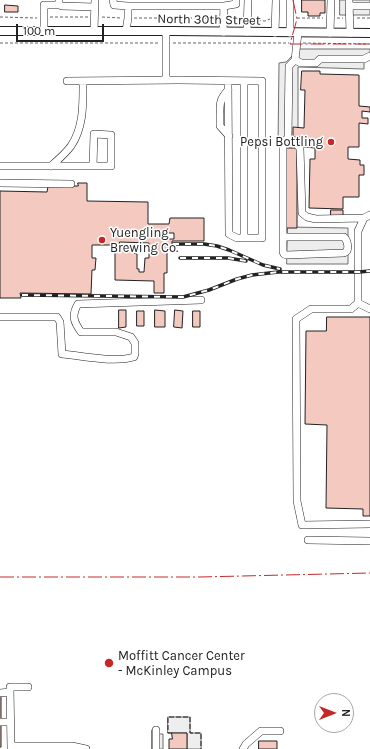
<!DOCTYPE html>
<html>
<head>
<meta charset="utf-8">
<style>
	body { margin:0 }
	#map { position:relative; width:370px; height:749px; overflow:hidden; background:#fff; font-family:Karla,sans-serif }
	canvas { display:block }
	.north { position:absolute; left:314px; top:693px; width:40px; height:40px; box-sizing:border-box; background:#fff; border:1px solid #a7a7a7; border-radius:50%; rotate:90deg; font-size:11px; font-weight:700; line-height:16px; text-align:center; color:#222 }
	.north::after { content:''; display:block; margin:auto; width:14px; height:18px; background:#c62828; clip-path:polygon(50% 0,100% 100%,50% 72%,0 100%) }
	.scale { position:absolute; left:16px; top:24px; width:88px; height:18px; box-sizing:border-box; border:2px solid #222; border-top:0; padding-left:5px; font-size:12px; line-height:14px; white-space:nowrap; color:#222; -webkit-text-stroke:3px #fff; paint-order:stroke }
</style>
</head>
<body>
<div id="map">
<canvas width="370" height="749"></canvas>
<div class="north">N</div>
<div class="scale">100 m</div>
</div>
<script>
const context = document.querySelector('canvas').getContext('2d');
context.lineJoin = 'round';
function fillPath(path, color) { context.fillStyle = color; context.fill(path, 'evenodd'); }
function strokePath(path, color, width, dash) { context.strokeStyle = color; context.lineWidth = width; context.lineCap = dash ? 'butt' : 'round'; context.setLineDash(dash || []); context.stroke(path); }
function write(font, color, halo, rows, align = 'center') {
  context.font = font + ' Karla,sans-serif'; context.lineWidth = 3; context.setLineDash([]); context.textBaseline = 'middle'; context.strokeStyle = halo; context.fillStyle = color; for (const [text, x, y, turn = 0] of rows) {
    context.save(); context.translate(x, y); context.rotate((+turn || 0) * Math.PI / 180); context.textAlign = isNaN(turn) ? turn : align; if (halo) context.strokeText(text, 0, 0); context.fillText(text, 0, 0); context.restore();
  }
}
const green = new Path2D(`
	M168,717H190V733H201V749H187V733H168Z`);
const parking = new Path2D(`
	M340,0H370V15H340Z
	M299,49H370V57L364,58V69L298,67V145H278L279,63L286,62Z
	M288,227L348,228V264H287Z
	M152,730H159V734H163V749H152Z`);
const building = new Path2D(`
	M302,0H325V13H320V16H308V12H302Z
	M5,5L18,6V12H5Z
	M302,71H320V74L359,75V106L370,107V112L362,111V118H368V124L359,123V147H348V159L360,160V165H364V175H359V197H343V209L309,208L310,159H315V148L304,147V137H293V127L304,128L305,90H301Z
	M286,148H297V228H286Z
	M78,183H87V201L148,202V224H169L170,218H204V241H172V248H167V273H164V293H154V281L115,280V245H92V258H96L95,270H92L91,294L20,293L21,298H0V191L47,192L48,186H78ZM164,233H174V239H164ZM120,242L149,243V258H145L144,272H139V269H137V254L134,253V248H119Z
	M331,210H343V217H331Z
	M119,310H126V327L119,328Z
	M155,310L165,311V327H155Z
	M175,310L183,311L182,328L174,327Z
	M137,311H144V326H137Z
	M193,311H200V327H193Z
	M327,317H370V516H363V509L326,508L327,425L305,424L306,331H326Z
	M0,696H1V747H0Z
	M172,733H187V749H169V739H172Z
	M259,741H277V749H259Z`);
const path = new Path2D(`
	M0,17L37,18
	M50,17H89
	M102,17L121,18
	M134,18H217
	M230,18L240,20
	M297,18H323
	M337,18H343
	M357,18H370
	M253,20L265,21L270,19
	M0,43H159
	M173,43H289
	M303,43L370,44`);
const minor = new Path2D(`
	M113,0L114,5L128,6
	M349,0L350,33
	M59,1V5L62,6L95,7
	M224,6L236,4V0
	M349,6H370
	M44,31V5H59
	M94,31L95,0
	M126,31L128,18V6H224L223,32
	M166,31V80
	M247,32L248,0
	M275,33L276,0
	M290,33V0
	M330,33L331,0
	M295,60L298,33
	M67,81L179,80L262,81V238H237L229,234L228,81
	M220,110C220,100 222,97 228,90
	M220,113V126L229,136
	M288,138L295,143L300,148L302,213L307,217L316,219L364,218
	M0,166H111V135L94,134L93,166
	M51,166C58,160 65,154 71,146C84,127 83,103 83,81
	M0,183L71,184
	M370,215L364,218L358,231V303L370,309
	M283,237H344C348,241 350,251 344,253L286,255L284,254L283,252V142L288,138L289,66L295,60L301,63H316L320,59H364L370,56
	M244,238V81
	M358,303L351,309H311L296,319L297,501L302,525L370,524
	M0,317H57L60,322L62,354C83,356 113,363 134,357L135,354V343L131,337L116,332H81C74,322 71,316 78,304L201,300
	M308,540L370,541
	M0,693L10,692
	M1,722H11
	M156,730V749
	M11,746H72L86,749
	M11,749L10,687H28
	M243,749L246,744L261,731H280`);
const major = new Path2D(`
	M0,31H173L370,33`);
const rail = new Path2D(`
	M173,244H204L217,246L229,250L263,265L280,269
	M180,258H228L246,261
	M22,295L183,297L209,290L237,279L252,275L278,272H359L370,271`);
const fence = new Path2D(`
	M172,733H168V717H190V733H201V749`);
const power = new Path2D(`
	M293,0L297,19L290,44H370
	M0,577H200L370,573`);
const markers = [
	[331,142,4,"#c62828"],
	[102,240,4,"#c62828"],
	[109,663,5,"#c62828"]
];
const streetNames = [
	["North 30th Street",209,20,1]
];
const poiNames = [
	["Pepsi Bottling",323,142,"right"],
	["Yuengling",110,233],
	["Brewing Co.",110,248],
	["Moffitt Cancer Center",118,656],
	["- McKinley Campus",118,671]
];
fillPath(green, '#eee');
strokePath(green, '#6f6f6f', 1);
fillPath(parking, '#ededed');
strokePath(parking, '#6f6f6f', 1);
fillPath(building, '#f3c9c0');
strokePath(building, '#222', 1);
strokePath(minor, '#222', 8);
strokePath(major, '#222', 10);
strokePath(path, '#646464', 1, [3, 2]);
strokePath(minor, '#fff', 7);
strokePath(major, '#fff', 8);
strokePath(rail, '#222', 3.5);
strokePath(rail, '#fff', 2, [6]);
strokePath(fence, '#222', 1, [5, 2]);
strokePath(power, '#c62828', 1, [14, 3, 2, 3]);
for (const [x, y, r, color] of markers) { const dot = new Path2D(); dot.arc(x, y, r, 0, 2 * Math.PI); context.fillStyle = color; context.fill(dot); strokePath(dot, '#fff', 1.5); }
write('13px', '#222', '#fff', streetNames);
write('13px', '#222', '#fff', poiNames, 'left');
</script>
</body>
</html>
